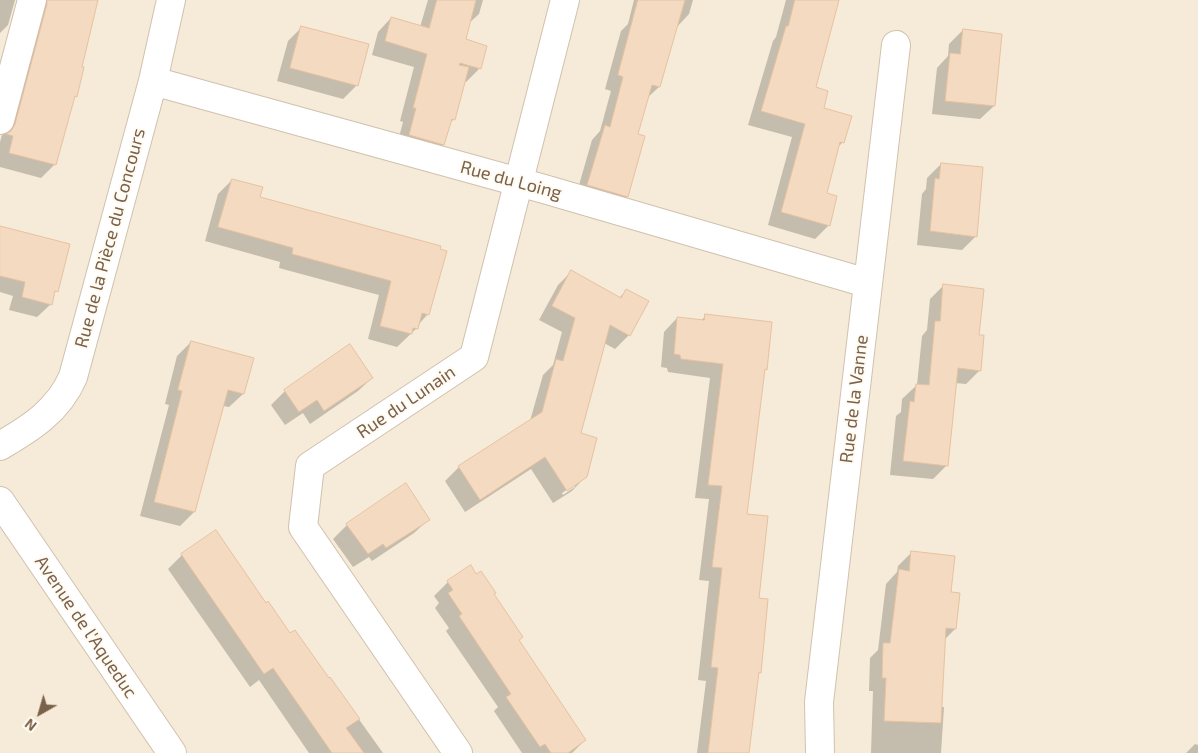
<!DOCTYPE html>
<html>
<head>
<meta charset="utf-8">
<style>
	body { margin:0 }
	#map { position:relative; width:1198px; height:753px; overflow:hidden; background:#fdf8ea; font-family:"Exo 2",sans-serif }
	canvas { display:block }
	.north { position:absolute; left:15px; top:688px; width:50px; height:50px; -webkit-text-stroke:4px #fffbf2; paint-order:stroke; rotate:218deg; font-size:14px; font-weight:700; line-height:20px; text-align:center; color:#7a614b }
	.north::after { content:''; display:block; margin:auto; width:18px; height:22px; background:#7a614b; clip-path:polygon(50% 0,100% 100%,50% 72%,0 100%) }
</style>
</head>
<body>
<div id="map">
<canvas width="1198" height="753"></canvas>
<div class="north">N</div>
</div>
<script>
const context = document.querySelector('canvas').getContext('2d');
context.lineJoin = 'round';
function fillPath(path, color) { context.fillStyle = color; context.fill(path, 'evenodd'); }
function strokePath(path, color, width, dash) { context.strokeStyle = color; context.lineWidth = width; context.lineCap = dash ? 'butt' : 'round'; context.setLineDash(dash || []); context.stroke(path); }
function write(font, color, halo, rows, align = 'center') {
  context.font = font + ' "Exo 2",sans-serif'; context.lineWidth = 4; context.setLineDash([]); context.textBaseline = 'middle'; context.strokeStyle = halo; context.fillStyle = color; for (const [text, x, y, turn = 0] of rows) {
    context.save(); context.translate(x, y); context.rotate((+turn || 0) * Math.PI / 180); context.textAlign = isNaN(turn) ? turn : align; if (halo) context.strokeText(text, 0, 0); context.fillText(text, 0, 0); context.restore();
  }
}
const residential = new Path2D(`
	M0,0H1198V753H0Z`);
const shadow = new Path2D(`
	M0,0H15L8,25L0,33Z
	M40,0H97L80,68L76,96L72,99L55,164L41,178L0,167V142Z
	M428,0H483L479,14L468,24L464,40L479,69L466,82H464L454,119L449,124L443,145L430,158L396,149L403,122L400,121L414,67L372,55L378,32L391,18L420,27Z
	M634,0H693L689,14L676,28L659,87L646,99L637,135L627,197L614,210L575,199L592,140L600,131L611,91L605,89L621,31L628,24Z
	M786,0H838L815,88L823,109L843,142L838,147L825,194L829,225L815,239L768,225L792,137L748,125L773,41L776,37Z
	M302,27L357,85L343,99L277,81L288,41Z
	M963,30L994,106L980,119L932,114L937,68L948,56L949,44Z
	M941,164L976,236L962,250L917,245L922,194L926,189L927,178Z
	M232,180L258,198L440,247L428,314L418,325L417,328L397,347L368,339L379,295L279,268L280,262L205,241L218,194Z
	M0,227L56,291L53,294L51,304L37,317L9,310L13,296L0,292Z
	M571,272L619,298L626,291L629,335L615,349L604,343L579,434L586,476L572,491L553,503L531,469L465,512L445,481L459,467L530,421L543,375L553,365L562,332L539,320L558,285ZM575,484V487L563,495L562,493Z
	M944,285L978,336L980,370L966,384L955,383L947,465L933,479L890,475L896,416L901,412L902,399L917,385L922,336L927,330L930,299Z
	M706,316L766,369L763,372L746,515L757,599L760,672L758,674L748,753H697L706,681L698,680L709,581L699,580L709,499L695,498L710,378L668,372L667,368L661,367L664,332L677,318L700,321Z
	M191,342L243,394L229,407L223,406L194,512L180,526L140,516L169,405L165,404L177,356Z
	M350,346L372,378L358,391L310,424L303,413L285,425L271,405L285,391Z
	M428,520L414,533L372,561L369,557L353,567L333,539L347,525Z
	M216,532L266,604L290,635L329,680L330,679L383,753H309L259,680L250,687L168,569L182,555Z
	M912,552L950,593L955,629L944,640L941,707H944L941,753H871L873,691H869L870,658L878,650L886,584L897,572L898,566Z
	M470,567L492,595L518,640L585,740L572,753H522L494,711L498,707L446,631L449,628L435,608L439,603L434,596L448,582Z
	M1198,742V753H1186L1195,744L1198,745Z`);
const building = new Path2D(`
	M47,0H98L82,67H84L77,97L75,96L56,165L9,153L13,136L6,134L11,131L15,124L47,4Z
	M437,0H476L466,39L487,46L481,69L460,63L459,65L469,67L455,120L452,119L444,145L409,135L416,108H413L427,54L385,41L391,17L429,28Z
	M638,0H685L660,87L652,85L638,134L645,136L628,197L587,185L605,125L610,127L623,77L618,75Z
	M795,0H839L816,87L828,91L824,108L852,116L844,143L840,142L827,193L837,196L830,226L781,212L805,124L761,111L786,26H788Z
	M301,26L369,44L358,86L290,68Z
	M963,29L1002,34L995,106L945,101L950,53L960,54Z
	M941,163L983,167L977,237L930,231L935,178L939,179Z
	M232,179L263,187L260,197L441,246L440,249L447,251L429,315L422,313L418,329L413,328L412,334L380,326L391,281L292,254L293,248L218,227Z
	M0,226L70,244L58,292L55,291L52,305L22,297L25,282L0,276Z
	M571,270L621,298L626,289L649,301L630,336L610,325L581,433L597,438L587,477L567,491L545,457L480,500L458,466L542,412L556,359L563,361L575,318L552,306Z
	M943,284L984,289L979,335H984L981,371L958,368L948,466L903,461L910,401L914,402L916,384L929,385L935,321H940Z
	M705,314L772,322L767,370L765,369L747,514L768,516L759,598L768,599L761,673L759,672L749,753H708L718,668L711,667L722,568L712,567L722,486L708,485L723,364L681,359L680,355L674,354L677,317L704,320Z
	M191,341L254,358L244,394L228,390L195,512L154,502L182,391L178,390Z
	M350,344L373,378L324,411L317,400L299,412L284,390Z
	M406,483L430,520L386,548L383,544L368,554L346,524Z
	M216,530L266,603L268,601L290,633L295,630L329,678L330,677L360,719L346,728L364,753H332L273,668L264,674L181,554Z
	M911,551L955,556L951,592L960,593L956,629L946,628L941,723L884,721L886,678H882L883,643H890L899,569L909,571Z
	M471,565L476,574L481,571L496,593L494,594L523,637L519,640L586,740L568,753H551L545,744L540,747L506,697L511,694L459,616L462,614L448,593L453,590L447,581Z`);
const minor = new Path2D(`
	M153,81L544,189L867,283
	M0,120L32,0
	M0,446C31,428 58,411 73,377L153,81L171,0
	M0,501L172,753
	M458,753L303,527L310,466L474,357L565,0
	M820,753L819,702L896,45`);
const streetNames = [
	["Rue du Loing",511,180,15],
	["Rue de la Pièce du Concours",110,238,-75],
	["Rue de la Vanne",854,399,-83],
	["Rue du Lunain",406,402,-34],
	["Avenue de l'Aqueduc",86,627,56]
];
fillPath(residential, '#f5ebd8');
fillPath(shadow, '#0003');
fillPath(building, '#f4dac1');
strokePath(building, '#e7c2a0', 1);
strokePath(minor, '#d1c1ae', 30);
strokePath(minor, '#fff', 28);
write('18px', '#7a614b', '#fffbf2', streetNames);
</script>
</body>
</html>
